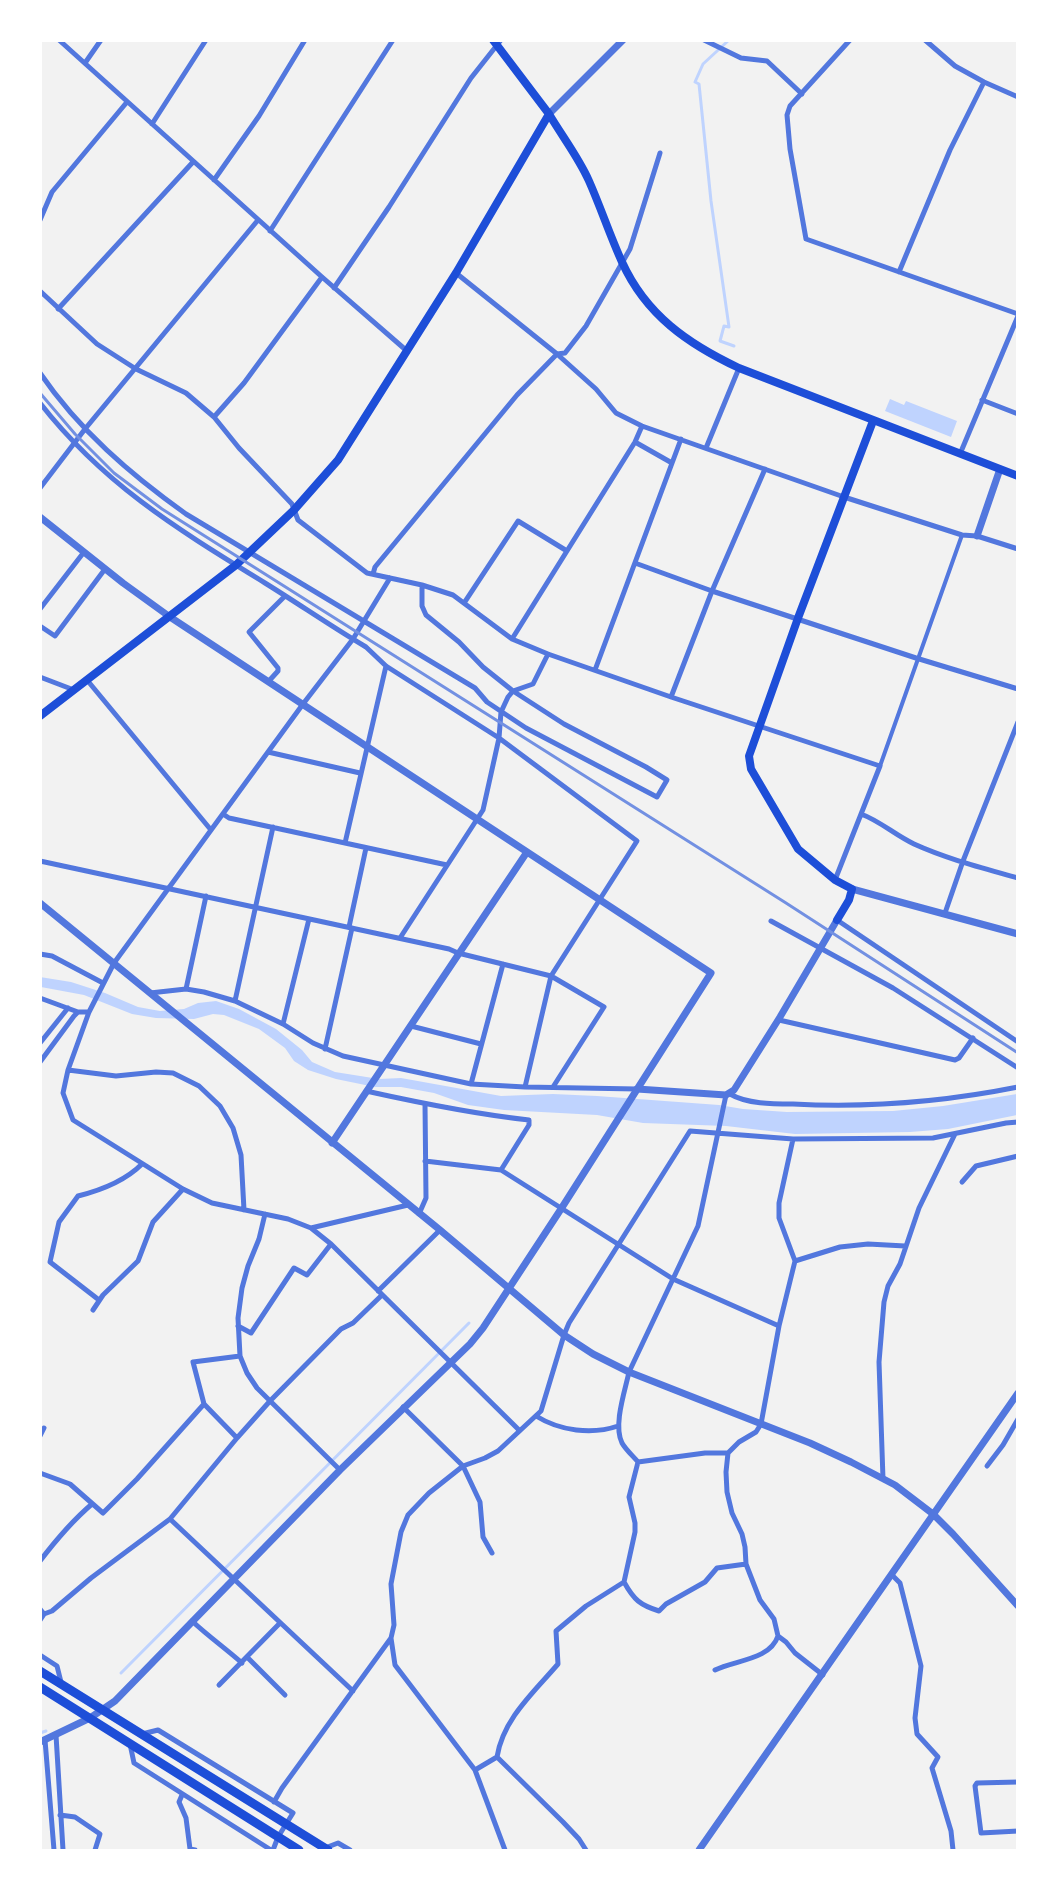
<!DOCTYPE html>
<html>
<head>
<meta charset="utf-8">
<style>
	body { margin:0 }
	#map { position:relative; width:1058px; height:1891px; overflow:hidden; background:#f2f2f2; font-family:"Noto Sans",sans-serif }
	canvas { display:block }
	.frame { position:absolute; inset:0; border:42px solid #fff; pointer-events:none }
</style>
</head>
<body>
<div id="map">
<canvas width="1058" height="1891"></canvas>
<div class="frame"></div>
</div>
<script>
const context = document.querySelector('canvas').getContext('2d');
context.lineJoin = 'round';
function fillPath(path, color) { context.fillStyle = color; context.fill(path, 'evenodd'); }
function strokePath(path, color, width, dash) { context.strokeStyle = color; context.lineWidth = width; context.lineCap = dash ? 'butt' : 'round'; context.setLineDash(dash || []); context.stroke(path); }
const water = new Path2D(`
	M890,399L904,405L906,401L957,421L951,437L885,411Z
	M40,977L71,982L105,993L138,1007L160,1011L184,1009L198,1003L216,1001L239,1009L276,1029L302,1050L312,1062L335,1072L379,1079L401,1078L501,1096L553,1094L597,1096L719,1105L743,1109L787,1112L893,1111L943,1106L1017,1094V1115L948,1129L910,1132L795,1134L726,1126L643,1123L597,1115L504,1110L468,1105L434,1093L401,1087H375L336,1079L308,1070L294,1061L285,1048L259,1029L224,1015L213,1014L194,1019L156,1018L132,1014L84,995L41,987Z`);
const stream = new Path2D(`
	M729,40L703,64L695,82L699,84L711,201L729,327L724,326L720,341L734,346
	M121,1673L469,1323
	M40,1733L46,1731`);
const pedestrian = new Path2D(`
	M880,766L962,535`);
const minor = new Path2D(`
	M59,40L322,277L407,351
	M704,40L741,58L767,61L802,94
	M850,40L790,106L787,115L790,149L806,239L1018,314
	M925,40L955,66L984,82L1018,97
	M85,63L101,40
	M152,124L206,40
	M214,180L259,116L305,40
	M40,220L52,192L127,102
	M270,231L393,40
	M899,272L950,150L984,82
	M456,273L557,354L596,389L616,413L642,426L844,497L962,535L977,536L1018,549
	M334,288L389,207L471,78L501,40
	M40,291L97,344L136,369L186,393L214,417L239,448L292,504L298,520L367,573L422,585L453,595L512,639L548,654L671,697L880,766L835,880
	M58,309L193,162
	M40,373C79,430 130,474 186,514L475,688L487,702L526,728L657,797L667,780L646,767L564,724L513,691L483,667L459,642L426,615L422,606V585
	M982,400L1018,414
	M40,403C104,485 179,530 265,583C299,604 332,627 366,647L386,666L499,738L637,841L551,976L525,1087
	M214,417L244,383L322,277
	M635,442L672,463
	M706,448L739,368
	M960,454L1018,316
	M40,488L85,429L258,220
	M635,563L712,591L916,658L1018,689
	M373,574L375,567L517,395L557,354L565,353L586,326L630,249L660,153
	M390,578L353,639L303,704L114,963L89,1012L68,1070L63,1093L73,1120L183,1189L212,1203L288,1219L311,1228L331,1244L519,1430
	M464,603L518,521L567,551
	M40,609L84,552
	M40,626L55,636L105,569
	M512,639L635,442L642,426
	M595,670L681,439
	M40,677L74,690
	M87,680L211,830
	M268,682L278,671V668L249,632L285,596
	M671,697L712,591L765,469
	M268,752L360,773
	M223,814L229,818L447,865
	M861,814C880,821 895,835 914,844C947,859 983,868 1018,878
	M345,843L386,666
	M40,861L449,949L458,953L551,976L604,1007L553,1087
	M945,913L963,861L1018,722
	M837,920L1018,1042
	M771,921L893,988L1018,1068
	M349,927L366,848
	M400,938L483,810L499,738L501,712L508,697L513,691L533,684L548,654
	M40,954L52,956L103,983
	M186,989L206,896
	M150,993L186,989L204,992L235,1001L283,1024L313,1043L343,1056L471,1084L525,1087L637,1089
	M40,998L78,1012
	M235,1001L273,827
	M779,1020L955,1060L959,1058L973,1038
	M283,1024L309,919
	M411,1026L481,1044
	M40,1043L68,1008
	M325,1049L352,928
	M40,1062L74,1016L78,1012H89
	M68,1070L116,1076L156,1072L173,1073L199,1086L220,1106L233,1128L241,1155L244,1210
	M471,1084L503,964
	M366,1091C420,1103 474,1114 529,1120V1125L501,1170
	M730,1094C747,1104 772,1104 793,1104C869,1108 943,1102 1018,1087
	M793,1139L779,1203V1218L795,1261L779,1326L761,1424L756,1432L739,1442L728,1453L726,1472L727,1492L732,1513L742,1534L745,1547L746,1564L760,1600L774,1619L778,1636L786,1642L795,1653L823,1675
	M425,1161L501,1170L673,1279L779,1326
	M962,1182L976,1166L1018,1156
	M265,1214L259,1239L248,1266L242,1288L238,1318L240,1356L247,1373L257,1388L340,1470
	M419,1214L426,1198L425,1104
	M311,1228L408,1205
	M795,1261L840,1247L868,1244L905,1246
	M378,1291L440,1230
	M99,1300L50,1262L59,1222L78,1196C102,1190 125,1181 142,1164
	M93,1310L103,1295L138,1261L153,1222L183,1189
	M238,1326L251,1333L294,1268L307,1275L331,1244
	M204,1404L237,1438
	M403,1407L463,1466L480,1502L483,1537L492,1553
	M536,1416C560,1431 592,1435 618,1426
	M40,1436L44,1428
	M638,1462C633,1456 626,1450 622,1443C613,1425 625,1391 629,1372L698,1226L726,1095
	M638,1462L629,1497L635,1523V1532L624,1582C634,1600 640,1605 659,1611L666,1604L705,1582L717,1568L746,1564
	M638,1462L705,1453H728
	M987,1466L1003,1445L1018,1419
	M40,1473L70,1484L103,1513L137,1479L204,1404L193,1362L240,1356
	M883,1479L879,1362L884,1302L888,1286L900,1264L919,1208L955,1134
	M170,1519L353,1691
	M40,1561C56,1540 72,1521 92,1504
	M892,1575L900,1583L921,1666L915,1718L917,1734L938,1757L932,1768L951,1831L953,1850
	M40,1609L44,1614L40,1620
	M44,1614L52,1611L91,1578L170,1519L237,1438L270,1401L341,1329L353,1323L382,1295
	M192,1621C208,1636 225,1648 242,1663
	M40,1655L57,1666L61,1682
	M247,1657L285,1695
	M715,1670C735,1660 770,1660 778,1636
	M219,1685L280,1623
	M142,1734L158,1730L293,1813L278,1837L273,1850
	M56,1735L63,1850
	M45,1740L54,1850
	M130,1744L134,1763L271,1850
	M497,1757L563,1822L579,1839L586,1850
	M475,1770L497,1757C503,1719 534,1692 558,1664L556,1631L586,1606L624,1582
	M1018,1782L977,1783L975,1786L981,1833L1018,1831
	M182,1795L179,1802L186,1818L190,1849L195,1850
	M274,1802L282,1788L391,1638
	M60,1815L75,1817L100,1834L95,1850
	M325,1848L338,1843L350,1850
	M505,1850L475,1770L395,1665L391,1638L394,1625L391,1584L401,1532L408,1515L429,1493L463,1466L485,1458L498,1451L541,1411L564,1335L569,1323L690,1131L793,1139L933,1138L1006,1123L1018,1122`);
const tertiary = new Path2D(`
	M549,114L623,40
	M40,517L123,583L170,617L711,973L561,1209L483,1328L470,1344L340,1470L115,1701L90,1718L40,1742
	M977,536L1000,469
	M852,889L1018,934
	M40,903L440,1230L564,1335L593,1354L629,1372L810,1443L851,1462L895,1485L933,1514L953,1534L1018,1606
	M637,1089L726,1095L734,1090L780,1017L837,920
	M332,1143L527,852
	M699,1850L1018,1393`);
const secondary = new Path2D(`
	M549,114C562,136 579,158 589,181C601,208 610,236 622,262C646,315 688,344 739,368L1018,476
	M837,920L849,900L852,889L835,880L798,849L751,769L749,756L798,618L873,421`);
const primary = new Path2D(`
	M40,716L236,565L294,510L338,460L456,273L549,114L493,40`);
const trunk = new Path2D(`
	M40,1671L328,1850
	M40,1687L299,1850`);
const rail = new Path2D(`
	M40,393L75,434L114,473L162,509L786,903L1018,1053`);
fillPath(water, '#bfd3fe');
strokePath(stream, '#bfd3fe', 3);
strokePath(pedestrian, '#5277de', 4);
strokePath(minor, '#5277de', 5);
strokePath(tertiary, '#5277de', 7);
strokePath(secondary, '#1d4ed8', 8);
strokePath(primary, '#1d4ed8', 8);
strokePath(trunk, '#1d4ed8', 9);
strokePath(rail, '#7290e2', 3);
</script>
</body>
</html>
